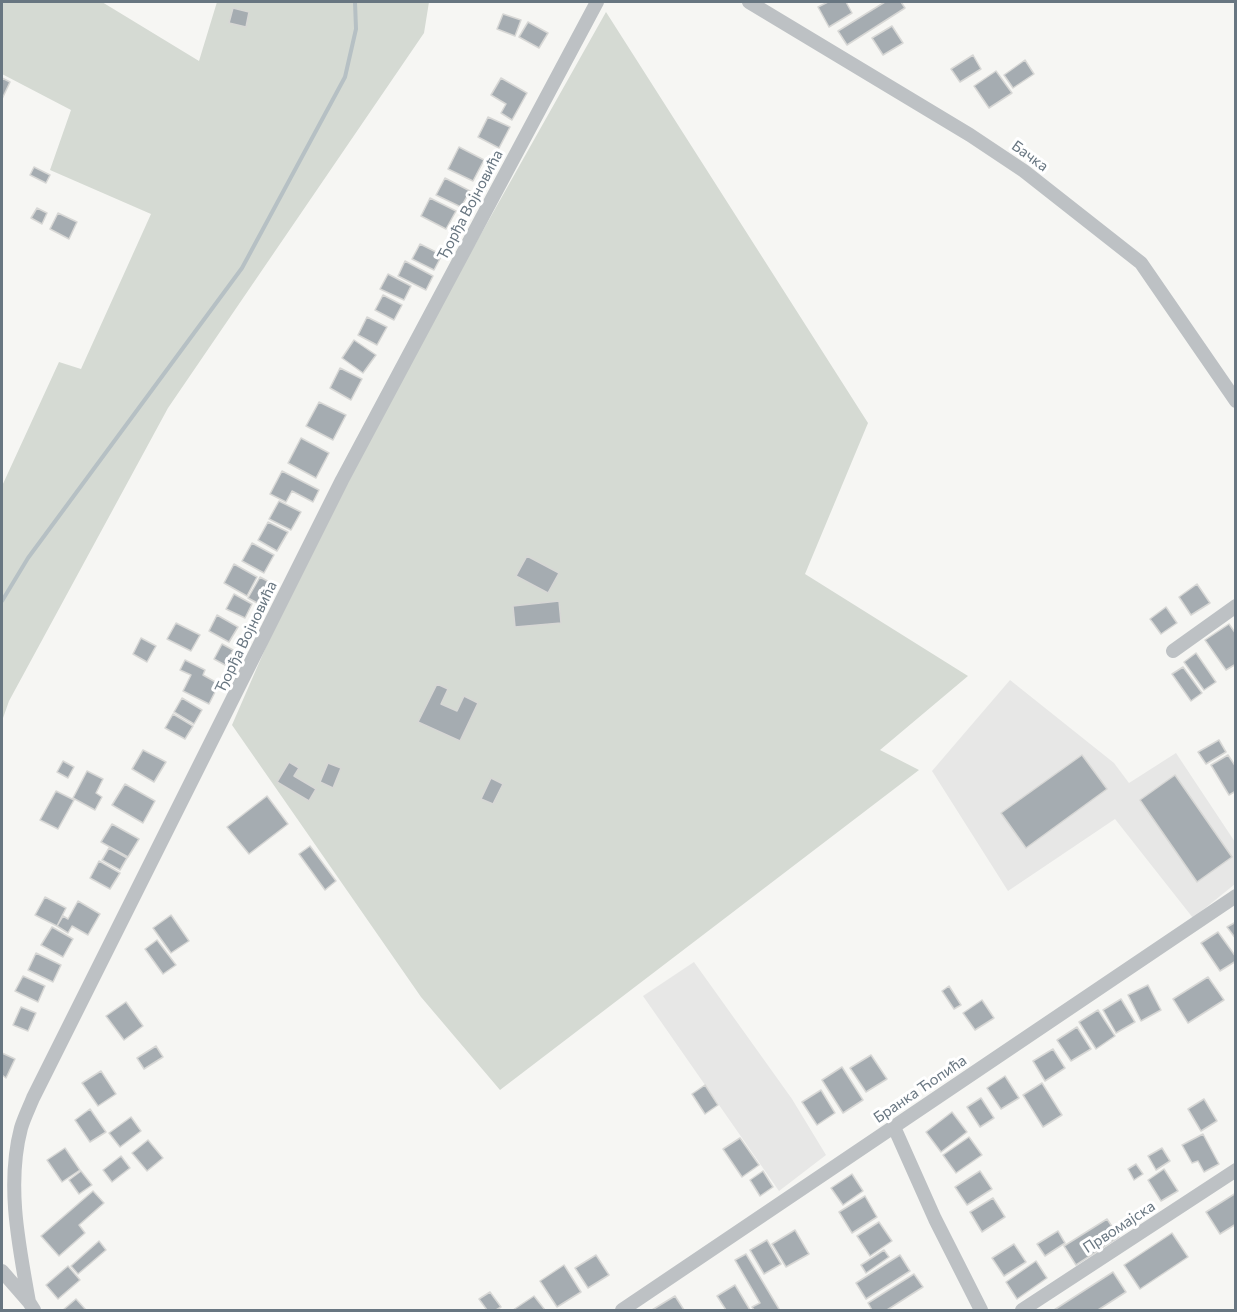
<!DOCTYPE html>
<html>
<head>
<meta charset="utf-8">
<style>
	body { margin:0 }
	#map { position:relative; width:1237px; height:1312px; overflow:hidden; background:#f6f6f3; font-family:Commissioner,sans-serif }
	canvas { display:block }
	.frame { position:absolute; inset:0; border:3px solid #687681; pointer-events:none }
</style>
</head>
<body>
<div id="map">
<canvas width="1237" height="1312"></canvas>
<div class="frame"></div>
</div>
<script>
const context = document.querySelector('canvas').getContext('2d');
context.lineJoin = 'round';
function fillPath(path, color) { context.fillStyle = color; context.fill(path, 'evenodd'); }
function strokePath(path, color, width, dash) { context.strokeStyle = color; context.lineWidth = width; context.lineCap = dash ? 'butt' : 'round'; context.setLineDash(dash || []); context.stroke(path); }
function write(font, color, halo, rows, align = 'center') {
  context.font = font + ' Commissioner,sans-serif'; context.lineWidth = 6; context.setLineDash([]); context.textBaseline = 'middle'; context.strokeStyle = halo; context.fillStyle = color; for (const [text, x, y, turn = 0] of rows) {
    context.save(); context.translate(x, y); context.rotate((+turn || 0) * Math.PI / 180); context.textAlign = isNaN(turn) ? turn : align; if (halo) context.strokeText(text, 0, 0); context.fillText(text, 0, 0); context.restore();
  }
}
const built = new Path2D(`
	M1010,680L1114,763L1129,783L1176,753L1235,842V884L1193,918L1115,819L1008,891L932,771Z
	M694,962L792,1099L826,1155L779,1191L643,996Z`);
const green = new Path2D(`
	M2,2H102L199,61L217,2H429L424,33L168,408L9,701L2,721V486L59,362L81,369L151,214L50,170L71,110L2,74Z
	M606,12L868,423L805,574L968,676L880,750L919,770L500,1090L421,997L232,725L326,509Z`);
const stream = new Path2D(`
	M2,601L28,558L242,268L345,77L356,29L355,2`);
const building = new Path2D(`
	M828,2H846L852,13L829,27L818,7Z
	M885,2H901L905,8L847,45L838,31Z
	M233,8L249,12L246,27L229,23Z
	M503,14L521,20L515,36L497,29Z
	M528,22L548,33L539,48L519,37Z
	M892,26L903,43L883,55L872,38Z
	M973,55L981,69L960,82L951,69Z
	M1025,60L1034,74L1013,88L1004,75Z
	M996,71L1012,93L989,108L974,86Z
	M2,78L10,82L2,99Z
	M501,78L527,93L512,120L501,113L506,104L491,95Z
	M488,117L510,127L499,148L478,137Z
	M459,147L484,160L473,181L448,169Z
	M34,167L50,175L46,183L30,175Z
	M445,178L470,191L461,207L436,195Z
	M430,198L456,211L446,229L421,216Z
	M37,208L47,213L42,224L31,218Z
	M58,213L77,222L69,239L50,229Z
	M420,244L442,255L434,270L412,259Z
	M405,261L433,276L426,290L398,276Z
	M388,274L411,286L404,300L380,289Z
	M383,295L402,305L394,320L375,310Z
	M367,317L387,327L377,345L358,335Z
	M354,340L376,355L363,373L342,358Z
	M340,368L362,379L351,400L330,388Z
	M319,402L346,415L333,440L306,426Z
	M301,438L329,453L316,478L288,463Z
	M282,471L319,490L313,502L292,491L286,502L270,494Z
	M279,501L301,512L291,530L269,519Z
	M268,522L288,532L277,551L258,540Z
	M252,543L274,555L264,573L242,561Z
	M527,556L559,573L548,593L516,576Z
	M234,564L257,577L247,596L224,583Z
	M260,577L271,583L259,604L248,598Z
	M1197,584L1210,603L1191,615L1179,597Z
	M234,594L252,604L245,618L226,609Z
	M559,601L561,623L515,627L513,606Z
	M1166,607L1177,623L1161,634L1150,619Z
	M217,615L238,627L229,642L209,631Z
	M176,623L200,635L191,651L167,639Z
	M1229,624L1236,634V664L1226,670L1205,640Z
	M141,638L156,646L147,662L133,654Z
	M222,644L233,650L225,665L214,659Z
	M1196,653L1216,682L1204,690L1184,662Z
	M185,660L205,670L203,675L219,684L209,704L183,691L191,675L180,670Z
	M1183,667L1202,693L1191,701L1172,674Z
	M437,684L448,689L441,704L457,711L464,696L478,703L460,741L418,722Z
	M182,698L202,710L194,724L174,712Z
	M173,714L193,726L185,739L165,728Z
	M1219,740L1226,752L1206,764L1198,752Z
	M143,750L166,762L154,782L132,769Z
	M1082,755L1107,789L1026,848L1001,813Z
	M1228,755L1236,767V791L1229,795L1211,765Z
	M63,761L74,767L68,778L57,772Z
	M289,762L299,768L294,776L316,789L309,801L277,782Z
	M328,763L341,768L333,788L320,782Z
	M87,771L103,779L96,793L102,797L95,810L73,798Z
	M1175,775L1232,857L1197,882L1140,800Z
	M491,778L503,784L493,804L481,799Z
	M125,784L155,801L143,823L112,805Z
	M56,791L74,800L58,829L40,820Z
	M267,796L288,824L249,854L227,827Z
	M112,824L139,839L128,857L101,842Z
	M310,846L336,881L325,890L299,854Z
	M109,848L127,858L120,870L102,860Z
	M99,861L120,873L110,889L90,878Z
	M45,897L66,908L57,926L35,915Z
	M78,901L100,914L88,935L72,926L68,933L57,926L63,916L68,919Z
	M171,915L189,941L171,953L153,928Z
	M1236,922V939L1227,927Z
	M52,927L73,939L63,957L41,945Z
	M1218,932L1236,957V961L1220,971L1201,943Z
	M157,940L176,965L163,974L145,949Z
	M36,953L61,965L53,982L28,970Z
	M23,976L45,986L38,1002L15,991Z
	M1208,977L1224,1000L1188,1023L1173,999Z
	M1148,985L1161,1010L1141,1021L1128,995Z
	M949,986L961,1005L954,1009L942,991Z
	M1121,999L1135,1022L1116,1033L1103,1010Z
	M982,1000L994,1018L975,1030L963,1013Z
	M126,1002L143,1026L124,1040L106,1016Z
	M21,1007L36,1013L28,1031L13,1025Z
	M1098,1010L1115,1036L1096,1049L1079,1022Z
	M1077,1027L1091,1049L1071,1061L1057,1040Z
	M156,1046L163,1057L144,1069L137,1058Z
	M1053,1049L1065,1068L1045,1081L1033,1061Z
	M2,1053L15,1059L6,1078L2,1075Z
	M871,1055L887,1079L866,1092L850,1068Z
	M842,1067L863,1100L843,1113L822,1080Z
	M101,1071L116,1094L98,1106L82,1083Z
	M1005,1076L1019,1098L1001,1109L987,1088Z
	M1042,1083L1062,1115L1043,1127L1023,1095Z
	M705,1085L718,1105L705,1114L692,1094Z
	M821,1090L835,1113L817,1125L802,1102Z
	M981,1098L994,1118L980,1127L967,1107Z
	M1204,1099L1217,1121L1201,1131L1188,1109Z
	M90,1109L106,1132L90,1142L75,1120Z
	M952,1112L967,1132L941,1152L926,1132Z
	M131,1117L141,1131L120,1147L109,1133Z
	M1203,1134L1219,1164L1204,1172L1198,1161L1192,1163L1182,1145Z
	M969,1137L982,1155L956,1173L943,1155Z
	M740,1138L759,1165L742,1177L723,1149Z
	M148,1140L163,1158L147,1171L132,1153Z
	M65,1148L80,1170L62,1182L47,1160Z
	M1162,1148L1170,1161L1156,1170L1148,1156Z
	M121,1156L130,1168L112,1182L103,1170Z
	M1136,1164L1143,1174L1134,1180L1128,1169Z
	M1164,1169L1178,1191L1161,1201L1148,1180Z
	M81,1171L92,1185L79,1194L69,1180Z
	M763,1171L773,1187L760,1196L750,1180Z
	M980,1171L992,1189L967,1205L955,1187Z
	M852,1174L863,1191L843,1205L831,1188Z
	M93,1191L104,1203L79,1225L85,1233L59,1256L41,1236Z
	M1236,1193V1224L1220,1234L1206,1212Z
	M865,1196L877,1217L852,1233L839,1212Z
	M993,1198L1005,1217L982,1232L970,1212Z
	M1107,1219L1119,1237L1076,1265L1064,1246Z
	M879,1222L892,1241L870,1256L857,1236Z
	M795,1230L809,1254L786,1267L772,1244Z
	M1058,1231L1065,1243L1045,1256L1037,1244Z
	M1172,1233L1188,1257L1140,1289L1124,1265Z
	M767,1240L781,1264L764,1274L750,1250Z
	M99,1241L106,1250L78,1274L71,1266Z
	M1014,1244L1026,1262L1004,1276L992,1258Z
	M884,1250L889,1257L866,1273L861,1265Z
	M746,1254L779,1309L776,1310H754L752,1307L760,1303L735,1260Z
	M596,1255L609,1275L588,1288L575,1268Z
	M900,1255L910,1271L866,1299L856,1283Z
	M1036,1261L1047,1278L1017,1299L1006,1282Z
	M564,1265L581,1292L557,1307L540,1281Z
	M68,1266L80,1280L58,1299L46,1285Z
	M1113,1272L1126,1292L1098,1310H1054Z
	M914,1274L923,1287L887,1310H872L868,1303Z
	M735,1285L750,1310H726L717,1296Z
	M490,1292L501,1307L496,1310H487L479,1299Z
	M534,1296L545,1310H513Z
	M675,1296L684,1310H652Z
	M76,1299L86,1310H63Z`);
const street = new Path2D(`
	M749,2L970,135L1024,171L1141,263L1236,401
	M1173,651L1236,606
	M894,1127L935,1219L981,1310
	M2,1271L28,1301
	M34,1310L29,1302C19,1246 6,1185 21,1128C24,1118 29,1108 33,1098L342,480L597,2
	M622,1310L1236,896
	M1022,1310L1236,1170`);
const streetNames = [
	["Бачка",1030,156,36],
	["Ђорђа Војновића",470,205,-62],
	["Ђорђа Војновића",246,637,-64],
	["Бранка Ћопића",920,1089,-34],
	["Првомајска",1119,1227,-33]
];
fillPath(built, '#e7e7e6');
fillPath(green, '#d5dad3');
strokePath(stream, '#b6c0c4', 4);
fillPath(building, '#a5acb1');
strokePath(building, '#d7d7d5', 1.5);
strokePath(street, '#bdc1c4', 14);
write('15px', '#687681', '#fff', streetNames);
</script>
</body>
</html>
